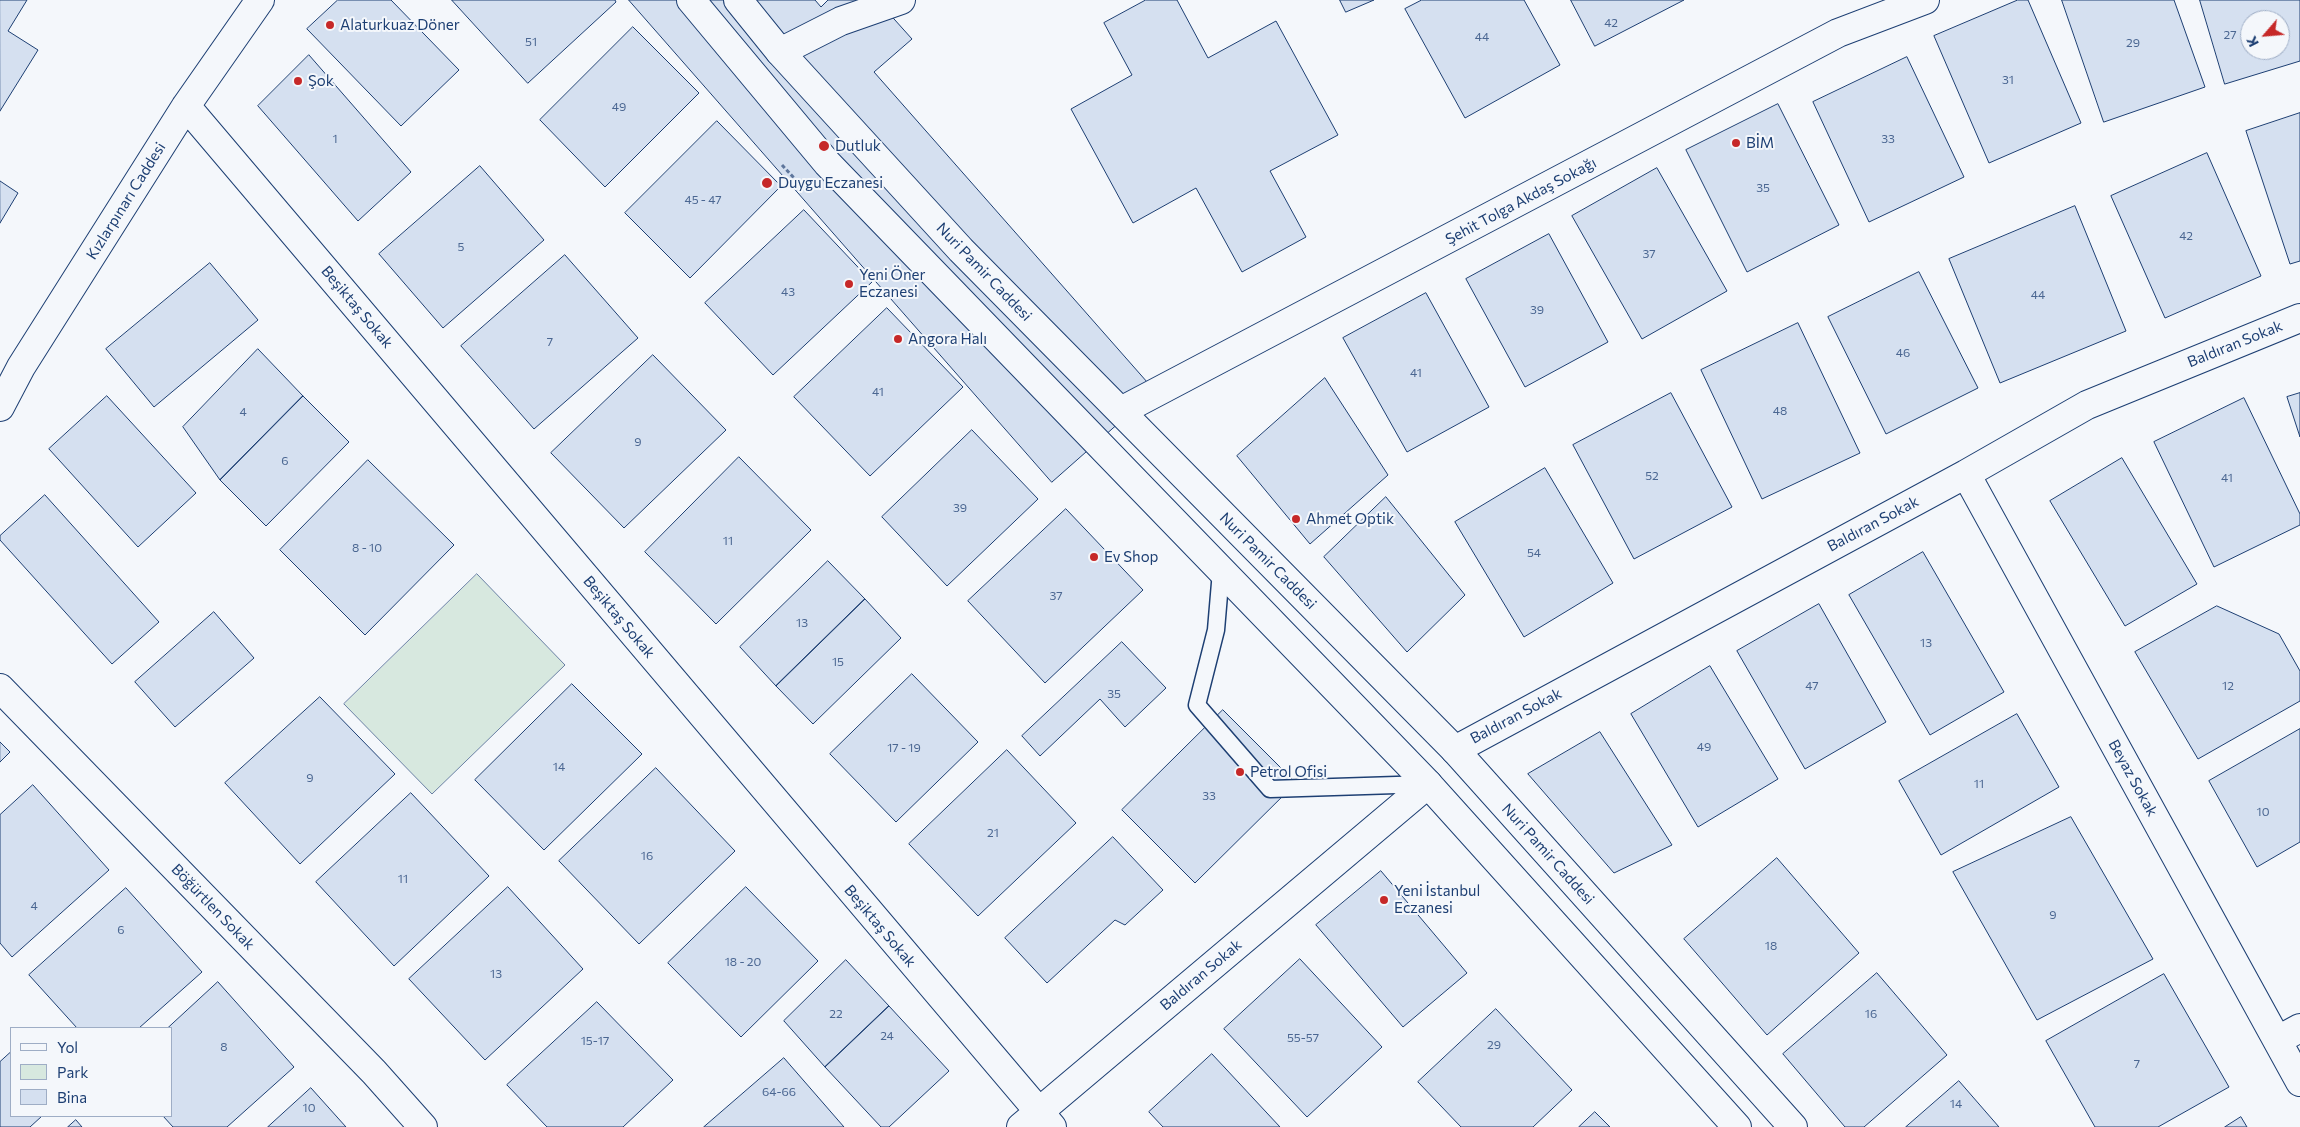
<!DOCTYPE html>
<html>
<head>
<meta charset="utf-8">
<style>
	body { margin:0 }
	#map { position:relative; width:2300px; height:1127px; overflow:hidden; background:#f4f7fb; font-family:Commissioner,sans-serif }
	canvas { display:block }
	.legend { position:absolute; left:10px; top:1027px; width:162px; height:90px; box-sizing:border-box; background:#f4f7fb; border:1px solid #9eadc5; margin:0; padding:6px 9px; list-style:none; font-size:15px; color:#1d3f73 }
	.legend li { display:flex; align-items:center; gap:10px; height:25px }
	.legend b { width:25px; border:1px solid #9eadc5 }
	.north { position:absolute; left:2240px; top:10px; width:50px; height:50px; box-sizing:border-box; background:#f4f7fb; border:1px solid #9eadc5; border-radius:50%; rotate:243deg; font-size:14px; font-weight:700; line-height:20px; text-align:center; color:#1d3f73 }
	.north::after { content:''; display:block; margin:auto; width:18px; height:22px; background:#c62828; clip-path:polygon(50% 0,100% 100%,50% 72%,0 100%) }
</style>
</head>
<body>
<div id="map">
<canvas width="2300" height="1127"></canvas>
<ul class="legend">
<li><b style="height:6px;background:#f4f7fb"></b>Yol</li>
<li><b style="height:14px;background:#d7e8df"></b>Park</li>
<li><b style="height:14px;background:#d5e0f0"></b>Bina</li>
</ul>
<div class="north">K</div>
</div>
<script>
const context = document.querySelector('canvas').getContext('2d');
context.lineJoin = 'round';
function fillPath(path, color) { context.fillStyle = color; context.fill(path, 'evenodd'); }
function strokePath(path, color, width, dash) { context.strokeStyle = color; context.lineWidth = width; context.lineCap = dash ? 'butt' : 'round'; context.setLineDash(dash || []); context.stroke(path); }
function write(font, color, halo, rows, align = 'center') {
  context.font = font + ' Commissioner,sans-serif'; context.lineWidth = 4; context.setLineDash([]); context.textBaseline = 'middle'; context.strokeStyle = halo; context.fillStyle = color; for (const [text, x, y, turn = 0] of rows) {
    context.save(); context.translate(x, y); context.rotate((+turn || 0) * Math.PI / 180); context.textAlign = isNaN(turn) ? turn : align; if (halo) context.strokeText(text, 0, 0); context.fillText(text, 0, 0); context.restore();
  }
}
const green = new Path2D(`
	M477,574L565,665L432,794L344,704Z`);
const building = new Path2D(`
	M0,0H27L8,31L38,50L0,111Z
	M338,0H391L459,70L401,126L307,29Z
	M452,0H615L616,2L528,83Z
	M629,0H815L821,7L828,0H877L912,39L874,72L1155,391L1052,482Z
	M1146,0H1177L1208,58L1276,21L1338,135L1270,171L1306,237L1242,272L1196,188L1133,223L1071,109L1132,75L1104,23Z
	M1340,0H1374L1346,12Z
	M1422,0H1524L1560,65L1465,118L1405,9Z
	M1571,0H1684L1595,46Z
	M2018,0H2028L2081,123L1989,163L1934,36Z
	M2062,0H2174L2205,87L2104,122Z
	M2200,0H2300V61L2225,84ZM2250,20H2280V50H2250Z
	M633,27L699,93L605,187L540,120Z
	M309,55L411,172L358,221L258,106Z
	M1907,57L1964,177L1869,222L1813,102Z
	M1778,104L1839,225L1747,272L1686,150Z
	M2300,113V261L2290,264L2246,131Z
	M717,121L781,186L690,278L625,213Z
	M2207,153L2261,276L2165,318L2111,196Z
	M480,166L544,240L443,328L379,254Z
	M1657,168L1727,291L1642,339L1572,216Z
	M0,181L18,193L0,223Z
	M2075,206L2126,331L2000,383L1949,259Z
	M804,210L872,282L773,375L705,303Z
	M1549,234L1608,342L1525,387L1466,279Z
	M565,255L638,338L534,429L461,346Z
	M210,263L258,320L154,407L106,349Z
	M1919,272L1978,388L1886,434L1828,317Z
	M1426,293L1489,407L1407,452L1343,338Z
	M887,308L963,387L870,476L794,397Z
	M1798,323L1860,453L1762,499L1701,370Z
	M258,349L303,396L220,480L183,427Z
	M653,355L726,430L624,528L551,453Z
	M1325,378L1388,475L1310,544L1237,456Z
	M1671,393L1732,507L1634,559L1573,445Z
	M2300,393V437L2287,397Z
	M107,396L196,493L138,547L49,449Z
	M303,396L349,442L266,526L220,480Z
	M2244,398L2300,514V525L2214,567L2154,442Z
	M972,430L1038,499L947,586L882,517Z
	M739,457L811,530L716,624L645,552Z
	M2122,458L2197,584L2125,626L2050,501Z
	M368,460L454,545L365,635L280,550Z
	M1545,468L1613,583L1524,637L1455,522Z
	M45,495L159,622L112,664L0,540V536Z
	M1386,497L1465,595L1407,652L1324,557Z
	M1066,509L1143,590L1045,683L968,601Z
	M1923,552L2004,692L1930,735L1849,595Z
	M828,561L865,599L776,686L740,647Z
	M865,599L901,638L813,724L776,686Z
	M1819,604L1886,722L1805,769L1737,651Z
	M2217,606L2279,634L2300,671V701L2198,759L2135,652Z
	M214,612L254,658L175,727L135,682Z
	M1122,642L1166,688L1125,727L1100,699L1040,756L1022,736Z
	M1710,666L1778,779L1698,827L1631,714Z
	M912,674L978,742L896,822L830,754Z
	M572,684L642,754L544,850L475,780Z
	M320,697L395,774L300,864L225,783Z
	M1223,710L1296,783L1195,883L1122,810Z
	M2017,714L2059,787L1941,855L1899,781Z
	M2300,729V842L2257,867L2209,781Z
	M1600,732L1672,845L1614,873L1528,774Z
	M0,742L10,752L0,762Z
	M1007,750L1076,823L978,916L909,844Z
	M656,768L735,851L639,944L559,861Z
	M33,785L109,870L12,957L0,943V815Z
	M411,793L489,876L394,966L316,882Z
	M2071,817L2153,959L2037,1020L1953,872Z
	M1113,837L1163,890L1125,925L1115,920L1047,983L1005,938Z
	M1777,858L1859,953L1767,1035L1684,939Z
	M1381,871L1467,973L1403,1027L1316,925Z
	M508,887L583,969L485,1060L409,979Z
	M746,887L818,961L741,1037L668,963Z
	M126,888L202,972L139,1028H77L29,975Z
	M1300,959L1382,1047L1307,1117L1224,1029Z
	M846,960L889,1006L825,1067L784,1021Z
	M1877,973L1947,1055L1864,1127H1845L1783,1054Z
	M2164,974L2229,1087L2158,1127H2095L2046,1041Z
	M218,982L294,1067L227,1127H173L163,1116H171V1028H168Z
	M597,1002L673,1080L623,1127H547L507,1085Z
	M889,1006L949,1071L889,1127H881L825,1067Z
	M1496,1009L1572,1090L1533,1127H1461L1418,1082Z
	M11,1052V1116H42L30,1127H0V1062Z
	M1212,1054L1280,1127H1163L1149,1112Z
	M784,1058L844,1127H704Z
	M1959,1081L1999,1127H1906Z
	M311,1088L346,1127H268Z
	M1595,1112L1610,1127H1579Z
	M2241,1117L2247,1127H2225Z
	M76,1120L82,1127H68Z`);
const path = new Path2D(`
	M782,165L795,179`);
const service = new Path2D(`
	M1221,571L1216,630L1197,705L1270,789L1428,784`);
const minor = new Path2D(`
	M780,52L841,21L901,0
	M186,106L1052,1127
	M0,407L21,367L186,106L260,0
	M1121,411L1838,33L1925,0
	M1966,474L2300,1082
	M0,688L374,1072L423,1127
	M1455,750L1966,474L2087,405L2300,318
	M2278,1040L2300,1028
	M1021,1127L1428,784`);
const primary = new Path2D(`
	M691,0L827,163L1428,784L1737,1127
	M738,0L780,52L961,250L1455,750L1793,1127`);
const markers = [
	[330,25,5,"#c62828"],
	[298,81,5,"#c62828"],
	[1736,143,5,"#c62828"],
	[824,146,6,"#c62828"],
	[767,183,6,"#c62828"],
	[849,284,5,"#c62828"],
	[898,339,5,"#c62828"],
	[1296,519,5,"#c62828"],
	[1094,557,5,"#c62828"],
	[1240,772,5,"#c62828"],
	[1384,900,5,"#c62828"]
];
const numberNames = [
	["42",1611,23],
	["27",2230,35],
	["44",1482,37],
	["51",531,42],
	["29",2133,43],
	["31",2008,80],
	["49",619,107],
	["1",335,139],
	["33",1888,139],
	["35",1763,188],
	["45 - 47",703,200],
	["42",2186,236],
	["5",461,247],
	["37",1649,254],
	["43",788,292],
	["44",2038,295],
	["39",1537,310],
	["7",550,342],
	["46",1903,353],
	["41",1416,373],
	["41",878,392],
	["48",1780,411],
	["4",243,412],
	["9",638,442],
	["6",285,461],
	["52",1652,476],
	["41",2227,478],
	["39",960,508],
	["11",728,541],
	["8 - 10",367,548],
	["54",1534,553],
	["37",1056,596],
	["13",802,623],
	["13",1926,643],
	["15",838,662],
	["47",1812,686],
	["12",2228,686],
	["35",1114,694],
	["49",1704,747],
	["17 - 19",904,748],
	["14",559,767],
	["9",310,778],
	["11",1979,784],
	["33",1209,796],
	["10",2263,812],
	["21",993,833],
	["16",647,856],
	["11",403,879],
	["4",34,906],
	["9",2053,915],
	["6",121,930],
	["18",1771,946],
	["18 - 20",743,962],
	["13",496,974],
	["22",836,1014],
	["16",1871,1014],
	["24",887,1036],
	["55-57",1303,1038],
	["15-17",595,1041],
	["29",1494,1045],
	["8",224,1047],
	["7",2137,1064],
	["64-66",779,1092],
	["14",1956,1104],
	["10",309,1108]
];
const poiNames = [
	["Alaturkuaz Döner",340,25],
	["Şok",308,81],
	["BİM",1746,143],
	["Dutluk",835,146],
	["Duygu Eczanesi",778,183],
	["Yeni Öner",859,275],
	["Eczanesi",859,292],
	["Angora Halı",908,339],
	["Ahmet Optik",1306,519],
	["Ev Shop",1104,557],
	["Petrol Ofisi",1250,772],
	["Yeni İstanbul",1394,891],
	["Eczanesi",1394,908]
];
const streetNames = [
	["Kızlarpınarı Caddesi",126,201,-58],
	["Şehit Tolga Akdaş Sokağı",1521,201,-28],
	["Nuri Pamir Caddesi",984,272,46],
	["Beşiktaş Sokak",357,307,50],
	["Baldıran Sokak",2235,344,-22],
	["Baldıran Sokak",1873,524,-28],
	["Nuri Pamir Caddesi",1268,561,45],
	["Beşiktaş Sokak",619,617,50],
	["Baldıran Sokak",1516,716,-28],
	["Beyaz Sokak",2133,778,61],
	["Nuri Pamir Caddesi",1548,854,48],
	["Böğürtlen Sokak",213,907,46],
	["Beşiktaş Sokak",880,926,50],
	["Baldıran Sokak",1201,975,-40]
];
fillPath(green, '#d7e8df');
strokePath(green, '#687fa3', 1);
fillPath(building, '#d5e0f0');
strokePath(building, '#1d3f73', 1);
strokePath(service, '#1d3f73', 19);
strokePath(minor, '#1d3f73', 30);
strokePath(primary, '#1d3f73', 30);
strokePath(path, '#5e769c', 3, [4, 2.5]);
strokePath(service, '#f4f7fb', 16);
strokePath(minor, '#f4f7fb', 28);
strokePath(primary, '#f4f7fb', 28);
for (const [x, y, r, color] of markers) { const dot = new Path2D(); dot.arc(x, y, r, 0, 2 * Math.PI); context.fillStyle = color; context.fill(dot); strokePath(dot, '#f4f7fb', 2); }
write('12px', '#4b6792', null, numberNames);
write('15px', '#1d3f73', '#f4f7fb', poiNames, 'left');
write('15px', '#1d3f73', '#f4f7fb', streetNames);
</script>
</body>
</html>
